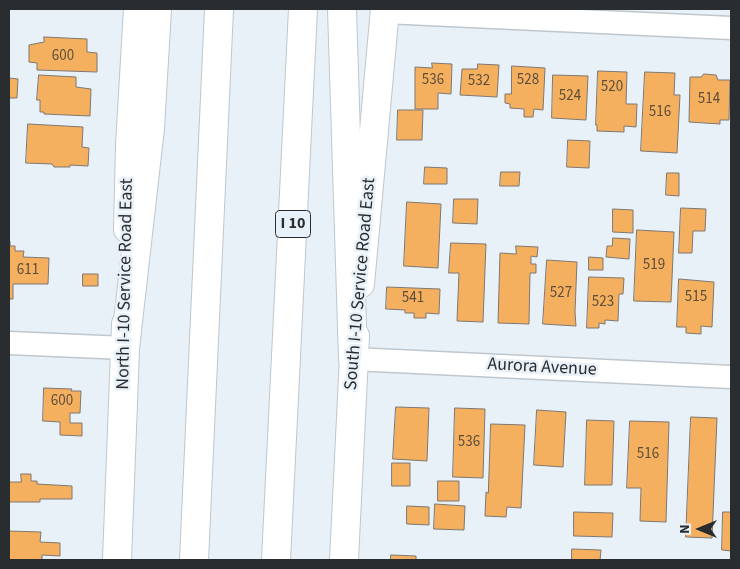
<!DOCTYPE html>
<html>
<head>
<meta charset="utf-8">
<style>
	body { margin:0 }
	#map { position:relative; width:740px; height:569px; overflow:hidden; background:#e9f1f8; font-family:"Source Sans 3",sans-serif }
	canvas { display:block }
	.frame { position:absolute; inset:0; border:10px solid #2a2d30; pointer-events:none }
	.north { position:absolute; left:675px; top:504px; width:50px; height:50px; -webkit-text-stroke:4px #e9f1f8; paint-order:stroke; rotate:270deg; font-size:14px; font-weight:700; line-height:20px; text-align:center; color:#2a2d30 }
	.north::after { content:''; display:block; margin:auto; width:18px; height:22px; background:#2a2d30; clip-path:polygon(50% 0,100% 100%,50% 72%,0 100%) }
</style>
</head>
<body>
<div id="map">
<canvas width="740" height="569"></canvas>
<div class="frame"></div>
<div class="north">N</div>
</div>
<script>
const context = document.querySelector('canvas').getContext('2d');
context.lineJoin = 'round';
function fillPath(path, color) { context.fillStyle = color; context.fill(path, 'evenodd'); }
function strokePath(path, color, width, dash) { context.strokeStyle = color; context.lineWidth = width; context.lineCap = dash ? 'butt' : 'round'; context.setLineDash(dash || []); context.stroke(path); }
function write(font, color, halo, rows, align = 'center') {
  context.font = font + ' "Source Sans 3",sans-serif'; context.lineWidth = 5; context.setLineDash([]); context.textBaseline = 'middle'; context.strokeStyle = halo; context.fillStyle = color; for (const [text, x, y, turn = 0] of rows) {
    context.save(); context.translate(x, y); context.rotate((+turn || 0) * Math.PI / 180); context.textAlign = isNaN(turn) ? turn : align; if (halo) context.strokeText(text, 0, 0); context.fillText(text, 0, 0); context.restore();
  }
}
const building = new Path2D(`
	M44,37L87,39V52L97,53V72L37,70V63L29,62V45L44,42Z
	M432,63L452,64L451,94L438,93V109H415V67L432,68Z
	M478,64L499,65L497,97L460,95L462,69H477Z
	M512,66L545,68L543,110L534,109L533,117H524V109L510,108V104L505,103V94H511Z
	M598,71L627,72L626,104H637L636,127L624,126V132L597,131V125H596Z
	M645,72L675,73L674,95H680L677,153L641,151Z
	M704,74L716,75L718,80H730L729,120H720V124L689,122L690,77H701Z
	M39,75L76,77V87L91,89L90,116L44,114V112H40V100H37Z
	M553,75L588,76L586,120L552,118Z
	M9,78L18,79L17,98H9Z
	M398,110H423L422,140H397Z
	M28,124L83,127L82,147L89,148L88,166L70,165V167H54L52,164L26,163Z
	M568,140L590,141L589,168L567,167Z
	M425,167L447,168V184H424Z
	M501,172H520L519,186H500Z
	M667,173H679V196L666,195Z
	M454,199H478L477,224L453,223Z
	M407,202L441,204L438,268L404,266Z
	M681,208L706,209L705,231H693L692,253H679Z
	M613,209L633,210V233L613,232Z
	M637,230L674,232L671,302L634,301Z
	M613,238L630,239L629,259L606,257L607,246H612Z
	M9,241H10V246H15V251H24L23,257L49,258L48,284H13V299H9Z
	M451,243L486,244L483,322L457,321L459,273H449Z
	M516,246L538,247L537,257L531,256V264H536V273H530L529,324L498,323L500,253L516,254Z
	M589,257L603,258V270H589Z
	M547,260L577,262L575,312L576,326L543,324Z
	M83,274H98V286H83Z
	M589,277L624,278L623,294H619L618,321L605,320V324L599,323V328H587Z
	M679,279L714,282L712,327L701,326V334L686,333V327H677Z
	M387,287L440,289L439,314L426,313V318H414V313H405V310L386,309Z
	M44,388L72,389L71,391H81L80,413H70V423H82V436L60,435V422L43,421Z
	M396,407L429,408L427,461L393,459Z
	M455,408L485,409L483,478L453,477Z
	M537,410L566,412L563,467L534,465Z
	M691,417L717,418L712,538L686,537Z
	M587,420L614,421L612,485H585Z
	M630,421L669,422L666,522L640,521L641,488H627Z
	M491,424L525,425L521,508L507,507L506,517L485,516L486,492L488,493Z
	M392,463H410V486H392Z
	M21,474H31V481H37V484L72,486V499H40V502H9V482H21Z
	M438,481H459V501H438Z
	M435,504L465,506L464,530L434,529Z
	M407,506L429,507V525L407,524Z
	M574,512L613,513L612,537L574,536Z
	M723,512H731V551L722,550Z
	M9,531L41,532L40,542L60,543V556L42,555V560H9Z
	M572,549L601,550L600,560H572Z
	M391,555L416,556V560H391Z`);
const minor = new Path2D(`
	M385,12L731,28
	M9,343L125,348
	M353,359L731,377`);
const tertiary = new Path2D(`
	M128,229L130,145L138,9
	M360,284L385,9
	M117,560L126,324
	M344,560L355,336`);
const motorway = new Path2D(`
	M342,9L353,359
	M125,348L150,128L157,9
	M194,560L219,9
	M276,560L303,9`);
const numberNames = [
	["600",63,57],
	["536",433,81],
	["528",528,81],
	["532",479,82],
	["520",612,88],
	["524",570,97],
	["514",709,100],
	["516",660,113],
	["519",654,266],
	["611",28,271],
	["527",561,294],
	["515",696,298],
	["541",413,299],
	["523",603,303],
	["600",62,402],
	["536",469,443],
	["516",648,455]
];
const shields = [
	[293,224,35]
];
const shieldNames = [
	["I 10",293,224]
];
const streetNames = [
	["North I-10 Service Road East",126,284,-89],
	["South I-10 Service Road East",361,284,-85],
	["Aurora Avenue",542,368,3]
];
fillPath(building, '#f4b05f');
strokePath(building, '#7e7771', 1);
strokePath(minor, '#bfc7cd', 25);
strokePath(tertiary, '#bfc7cd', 30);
strokePath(motorway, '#bfc7cd', 30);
strokePath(minor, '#fff', 22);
strokePath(tertiary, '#fff', 28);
strokePath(motorway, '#fff', 28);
write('15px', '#5c4e3c', null, numberNames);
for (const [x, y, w] of shields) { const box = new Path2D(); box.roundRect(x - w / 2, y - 13.5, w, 27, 4); context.fillStyle = '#e9f1f8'; context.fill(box); strokePath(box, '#2a2d30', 1); }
write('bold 16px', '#2a2d30', null, shieldNames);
write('18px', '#2a2d30', '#e9f1f8', streetNames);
</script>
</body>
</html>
